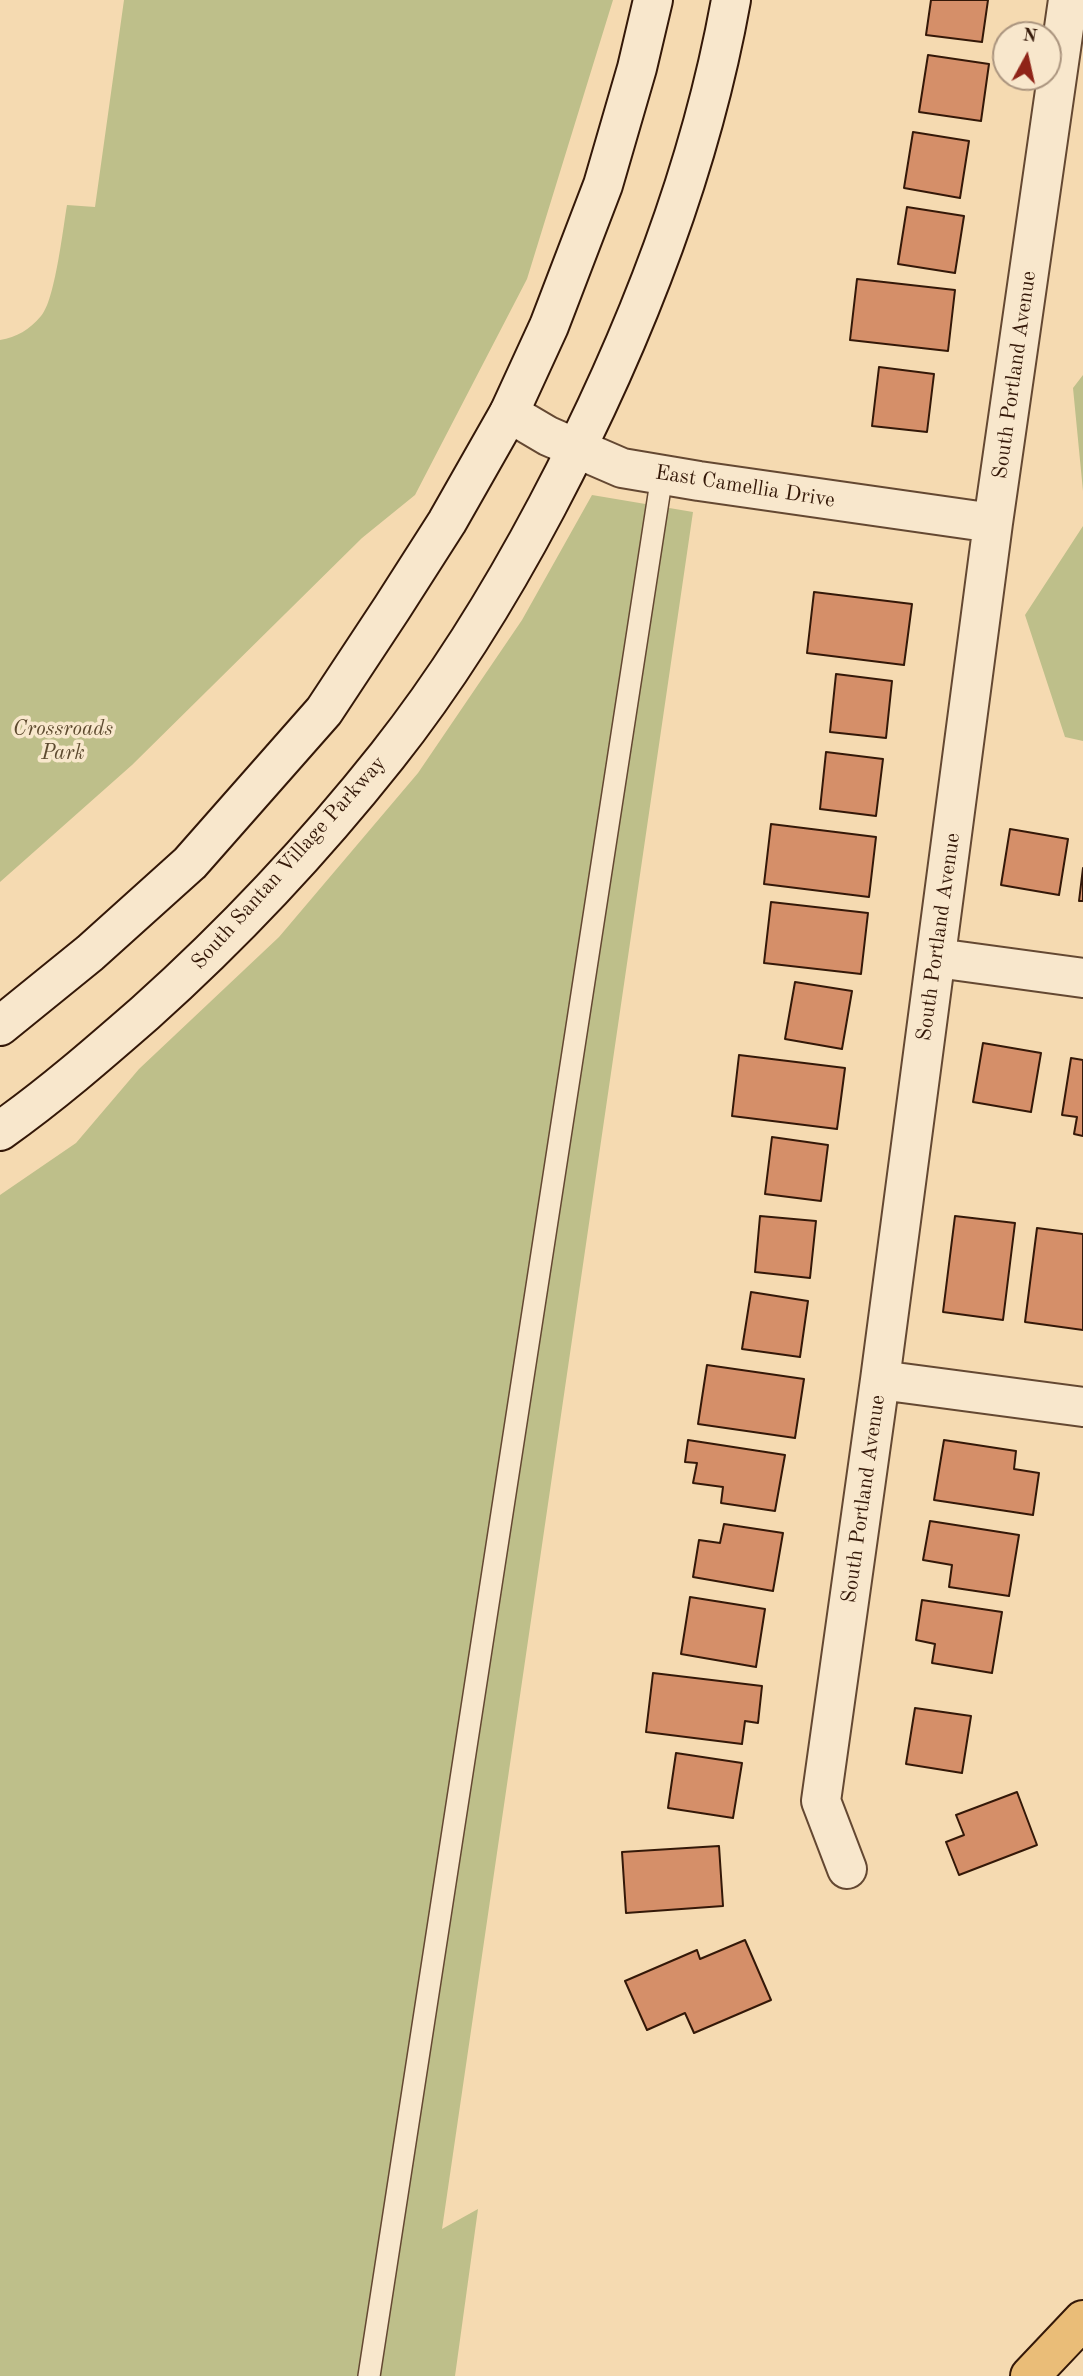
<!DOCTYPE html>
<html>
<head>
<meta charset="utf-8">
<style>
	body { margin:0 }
	#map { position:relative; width:1083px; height:2376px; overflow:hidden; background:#f5dab1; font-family:"Old Standard TT",serif }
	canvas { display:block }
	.north { position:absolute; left:992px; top:21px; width:70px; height:70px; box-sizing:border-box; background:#f8e7cc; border:2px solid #aa947e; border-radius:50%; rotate:8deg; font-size:19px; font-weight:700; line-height:28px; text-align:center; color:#341808 }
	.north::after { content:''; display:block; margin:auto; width:24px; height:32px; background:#8f2418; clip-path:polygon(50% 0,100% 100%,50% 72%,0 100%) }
</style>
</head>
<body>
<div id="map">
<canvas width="1083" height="2376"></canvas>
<div class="north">N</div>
</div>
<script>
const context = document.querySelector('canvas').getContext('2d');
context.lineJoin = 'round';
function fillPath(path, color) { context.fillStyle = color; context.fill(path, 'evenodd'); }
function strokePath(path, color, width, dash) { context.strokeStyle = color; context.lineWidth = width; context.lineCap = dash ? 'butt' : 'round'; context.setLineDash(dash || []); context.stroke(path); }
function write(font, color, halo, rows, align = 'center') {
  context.font = font + ' "Old Standard TT",serif'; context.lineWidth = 7; context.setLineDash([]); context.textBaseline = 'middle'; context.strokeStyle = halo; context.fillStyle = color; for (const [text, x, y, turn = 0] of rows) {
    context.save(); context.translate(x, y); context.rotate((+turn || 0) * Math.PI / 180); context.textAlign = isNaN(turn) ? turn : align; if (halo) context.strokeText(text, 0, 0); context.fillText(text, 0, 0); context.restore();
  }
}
const green = new Path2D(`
	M124,0H613L527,279L415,495L362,538L132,765L0,882V340C17,337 29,330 41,316C55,301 63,228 67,205L95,207Z
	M1083,375V491L1073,388Z
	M592,495L693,512L442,2229L478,2209L455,2376H0V1195L76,1143L139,1069L279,937L418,773L522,620Z
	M1083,526V741L1065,737L1025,615Z`);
const building = new Path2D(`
	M931,0H988L982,42L926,35Z
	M928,55L989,64L981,121L919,112Z
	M913,132L969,141L960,198L904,188Z
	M907,207L964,216L955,273L898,264Z
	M857,279L955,290L948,351L850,340Z
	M879,367L934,374L927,432L872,426Z
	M814,592L912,604L904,665L807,653Z
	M836,674L892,681L886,738L830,732Z
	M826,752L883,759L876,816L820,809Z
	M771,824L876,837L869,897L764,884Z
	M1010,829L1068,839L1059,895L1001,885Z
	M1083,868V901H1079Z
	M771,902L868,913L861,974L764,963Z
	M795,982L852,991L842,1049L785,1039Z
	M983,1043L1041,1053L1031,1112L973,1102Z
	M739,1055L845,1068L837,1129L732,1116Z
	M1071,1058L1083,1060V1136L1074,1134L1077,1117L1062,1115Z
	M772,1137L828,1145L821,1201L765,1194Z
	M760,1216L816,1221L810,1278L755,1272Z
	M955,1216L1015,1223L1003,1320L943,1312Z
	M1037,1228L1083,1234V1330L1025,1322Z
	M751,1292L808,1301L800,1357L742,1349Z
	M707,1365L804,1379L795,1438L698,1424Z
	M688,1440L785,1455L775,1511L721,1503L723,1487L693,1483L697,1463L685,1462Z
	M944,1440L1016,1451L1014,1469L1039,1473L1033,1515L934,1500Z
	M930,1521L1019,1535L1009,1596L949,1587L952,1565L923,1560Z
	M724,1524L783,1533L773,1591L693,1577L699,1540L720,1543Z
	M690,1597L765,1609L756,1667L681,1654Z
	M922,1600L1002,1612L992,1673L932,1663L935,1644L916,1640Z
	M653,1673L762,1686L758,1723L745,1721L742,1744L646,1732Z
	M915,1708L971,1716L962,1773L906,1764Z
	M676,1753L742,1763L733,1818L668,1808Z
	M1017,1792L1037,1845L959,1875L946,1842L964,1835L956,1815Z
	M719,1846L723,1906L626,1913L622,1852Z
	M745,1940L771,2000L694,2033L685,2013L647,2030L625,1981L697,1950L700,1959Z`);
const lane = new Path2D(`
	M369,2376L662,475`);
const street = new Path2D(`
	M509,413L548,436L622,468L699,481L993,523
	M937,958L1083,978
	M880,1380L1083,1407
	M847,1869L821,1801L880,1380L993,523L1068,0`);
const secondary = new Path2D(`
	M0,1026L90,953L190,863L324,711L392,608L447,522L509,413L549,326L603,185L637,68L653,0
	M0,1131C51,1095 98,1054 145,1013C232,935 314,848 387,756C448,679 501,593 547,506C631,347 699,178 731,0`);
const highway = new Path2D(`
	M1030,2376L1083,2320`);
const streetNames = [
	["South Portland Avenue",1015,375,-82],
	["East Camellia Drive",745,487,9],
	["South Santan Village Parkway",289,863,-48],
	["South Portland Avenue",939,937,-82],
	["South Portland Avenue",864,1499,-82]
];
const parkNames = [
	["Crossroads",63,729],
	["Park",63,753]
];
fillPath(green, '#bebf8a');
fillPath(building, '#d58f69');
strokePath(building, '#341808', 2);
strokePath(lane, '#644832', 24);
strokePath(street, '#644832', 42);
strokePath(secondary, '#341808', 42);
strokePath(highway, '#341808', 42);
strokePath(lane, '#f8e7cc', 21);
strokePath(street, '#f8e7cc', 38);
strokePath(secondary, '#f8e7cc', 38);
strokePath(highway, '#eabd78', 38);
write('21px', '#341808', '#f8e7cc', streetNames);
write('italic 21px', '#5d4a2f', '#f8e7cc', parkNames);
</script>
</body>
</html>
